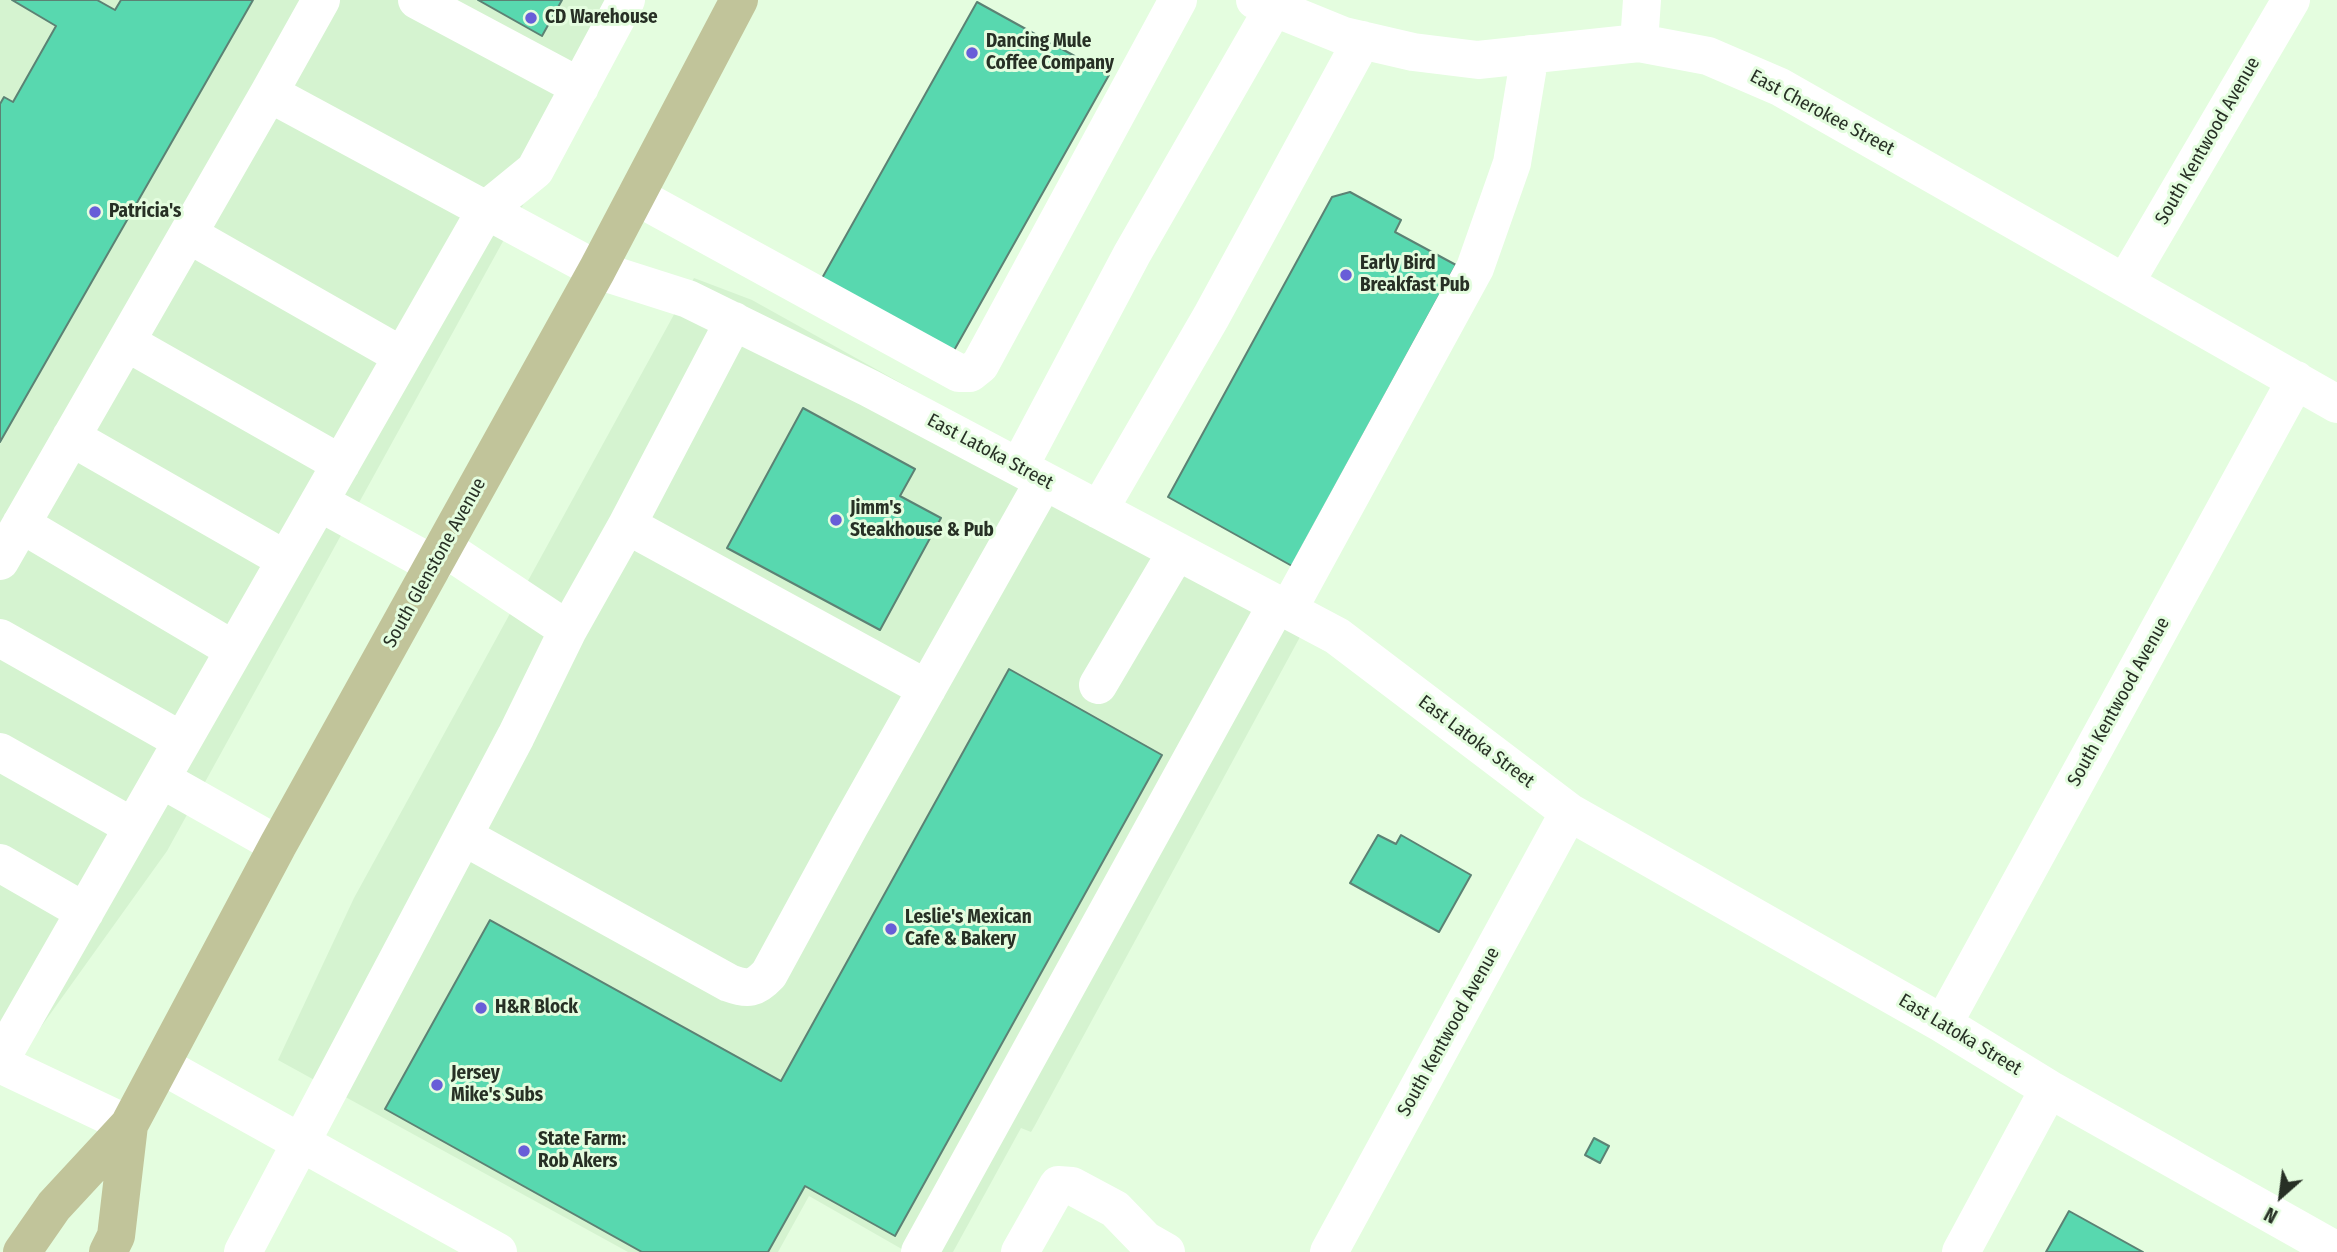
<!DOCTYPE html>
<html>
<head>
<meta charset="utf-8">
<style>
	body { margin:0 }
	#map { position:relative; width:2337px; height:1252px; overflow:hidden; background:#e4fddf; font-family:"Fira Sans Condensed",sans-serif }
	canvas { display:block }
	.north { position:absolute; left:2246px; top:1161px; width:70px; height:70px; -webkit-text-stroke:5px #e4fddf; paint-order:stroke; rotate:208deg; font-size:19px; font-weight:700; line-height:28px; text-align:center; color:#273025 }
	.north::after { content:''; display:block; margin:auto; width:24px; height:32px; background:#273025; clip-path:polygon(50% 0,100% 100%,50% 72%,0 100%) }
</style>
</head>
<body>
<div id="map">
<canvas width="2337" height="1252"></canvas>
<div class="north">N</div>
</div>
<script>
const context = document.querySelector('canvas').getContext('2d');
context.lineJoin = 'round';
function fillPath(path, color) { context.fillStyle = color; context.fill(path, 'evenodd'); }
function strokePath(path, color, width, dash) { context.strokeStyle = color; context.lineWidth = width; context.lineCap = dash ? 'butt' : 'round'; context.setLineDash(dash || []); context.stroke(path); }
function write(font, color, halo, rows, align = 'center') {
  context.font = font + ' "Fira Sans Condensed",sans-serif'; context.lineWidth = 6; context.setLineDash([]); context.textBaseline = 'middle'; context.strokeStyle = halo; context.fillStyle = color; for (const [text, x, y, turn = 0] of rows) {
    context.save(); context.translate(x, y); context.rotate((+turn || 0) * Math.PI / 180); context.textAlign = isNaN(turn) ? turn : align; if (halo) context.strokeText(text, 0, 0); context.fillText(text, 0, 0); context.restore();
  }
}
const built = new Path2D(`
	M0,0H636L167,851L0,1084Z
	M694,278L752,300L1313,613L1034,1127L1031,1132L1021,1128L953,1252H907L809,1196L778,1252H628L278,1060L354,898Z`);
const building = new Path2D(`
	M12,0H97L115,10L121,0H253L0,442V104L4,97L13,102L56,26Z
	M478,0H562L542,36Z
	M977,2L1109,75L952,354L821,280Z
	M1350,192L1401,220L1395,232L1456,265L1292,566L1168,497L1332,197Z
	M803,408L915,469L900,496L941,518L880,630L727,548Z
	M1009,669L1162,755L895,1236L805,1186L768,1252H642L385,1109L490,920L781,1081Z
	M1378,835L1396,844L1401,835L1471,875L1439,932L1350,883Z
	M1594,1138L1609,1146L1600,1163L1585,1155Z
	M2069,1211L2143,1252H2046Z`);
const minor = new Path2D(`
	M417,0L580,87
	M1255,0L1344,36L1413,52L1478,60L1639,43L1708,56L1780,87L2337,404
	M1639,43L1642,0
	M269,93L321,0
	M636,196L959,373H970L980,365L1178,0
	M188,234L402,356
	M2125,283L2291,0
	M126,342L341,464
	M71,437L286,560
	M1019,467L1132,254L1274,7
	M319,502L434,565
	M1099,510L1211,317L1362,40
	M21,524L234,650
	M627,525L927,689
	M443,547L568,630
	M0,561L269,93L597,270L688,299L869,388L1337,636L1569,812L1943,1024L2049,1089L2337,1251
	M1288,610L1475,268L1512,163L1530,54
	M0,638L182,741
	M1098,685L1177,551
	M0,752L133,827
	M161,779L278,845
	M463,836L729,983C748,990 755,989 769,974L849,827L1044,481
	M0,863L85,912
	M1943,1024L2296,380
	M0,1060L486,210L535,170L626,0
	M0,1064L129,1125
	M161,1065L498,1252
	M243,1252L516,736L568,630L627,525L734,321
	M920,1252L1277,604
	M1020,1252L1058,1185L1072,1186L1115,1209L1145,1240L1166,1252
	M1329,1252L1569,812
	M1961,1252L2049,1089`);
const major = new Path2D(`
	M22,1252L54,1206L129,1125L278,845L597,270L739,0
	M108,1252L116,1236L129,1125`);
const markers = [
	[531,18,7,"#685ed8"],
	[972,53,7,"#685ed8"],
	[95,212,7,"#685ed8"],
	[1346,275,7,"#685ed8"],
	[836,520,7,"#685ed8"],
	[891,929,7,"#685ed8"],
	[481,1008,7,"#685ed8"],
	[437,1085,7,"#685ed8"],
	[524,1151,7,"#685ed8"]
];
const poiNames = [
	["CD Warehouse",545,18],
	["Dancing Mule",986,42],
	["Coffee Company",986,64],
	["Patricia's",109,212],
	["Early Bird",1360,264],
	["Breakfast Pub",1360,286],
	["Jimm's",850,509],
	["Steakhouse & Pub",850,531],
	["Leslie's Mexican",905,918],
	["Cafe & Bakery",905,940],
	["H&R Block",495,1008],
	["Jersey",451,1074],
	["Mike's Subs",451,1096],
	["State Farm:",538,1140],
	["Rob Akers",538,1162]
];
const streetNames = [
	["East Cherokee Street",1822,113,28],
	["South Kentwood Avenue",2208,141,-60],
	["East Latoka Street",990,452,28],
	["South Glenstone Avenue",435,563,-61],
	["South Kentwood Avenue",2119,702,-61],
	["East Latoka Street",1476,742,37],
	["South Kentwood Avenue",1449,1032,-61],
	["East Latoka Street",1960,1035,31]
];
fillPath(built, '#d5f3d0');
fillPath(building, '#58d8af');
strokePath(building, '#5c8274', 2);
strokePath(minor, '#fff', 38);
strokePath(major, '#c1c49a', 38);
for (const [x, y, r, color] of markers) { const dot = new Path2D(); dot.arc(x, y, r, 0, 2 * Math.PI); context.fillStyle = color; context.fill(dot); strokePath(dot, '#e4fddf', 2.5); }
write('bold 19px', '#273025', '#e4fddf', poiNames, 'left');
write('19px', '#273025', '#e4fddf', streetNames);
</script>
</body>
</html>
